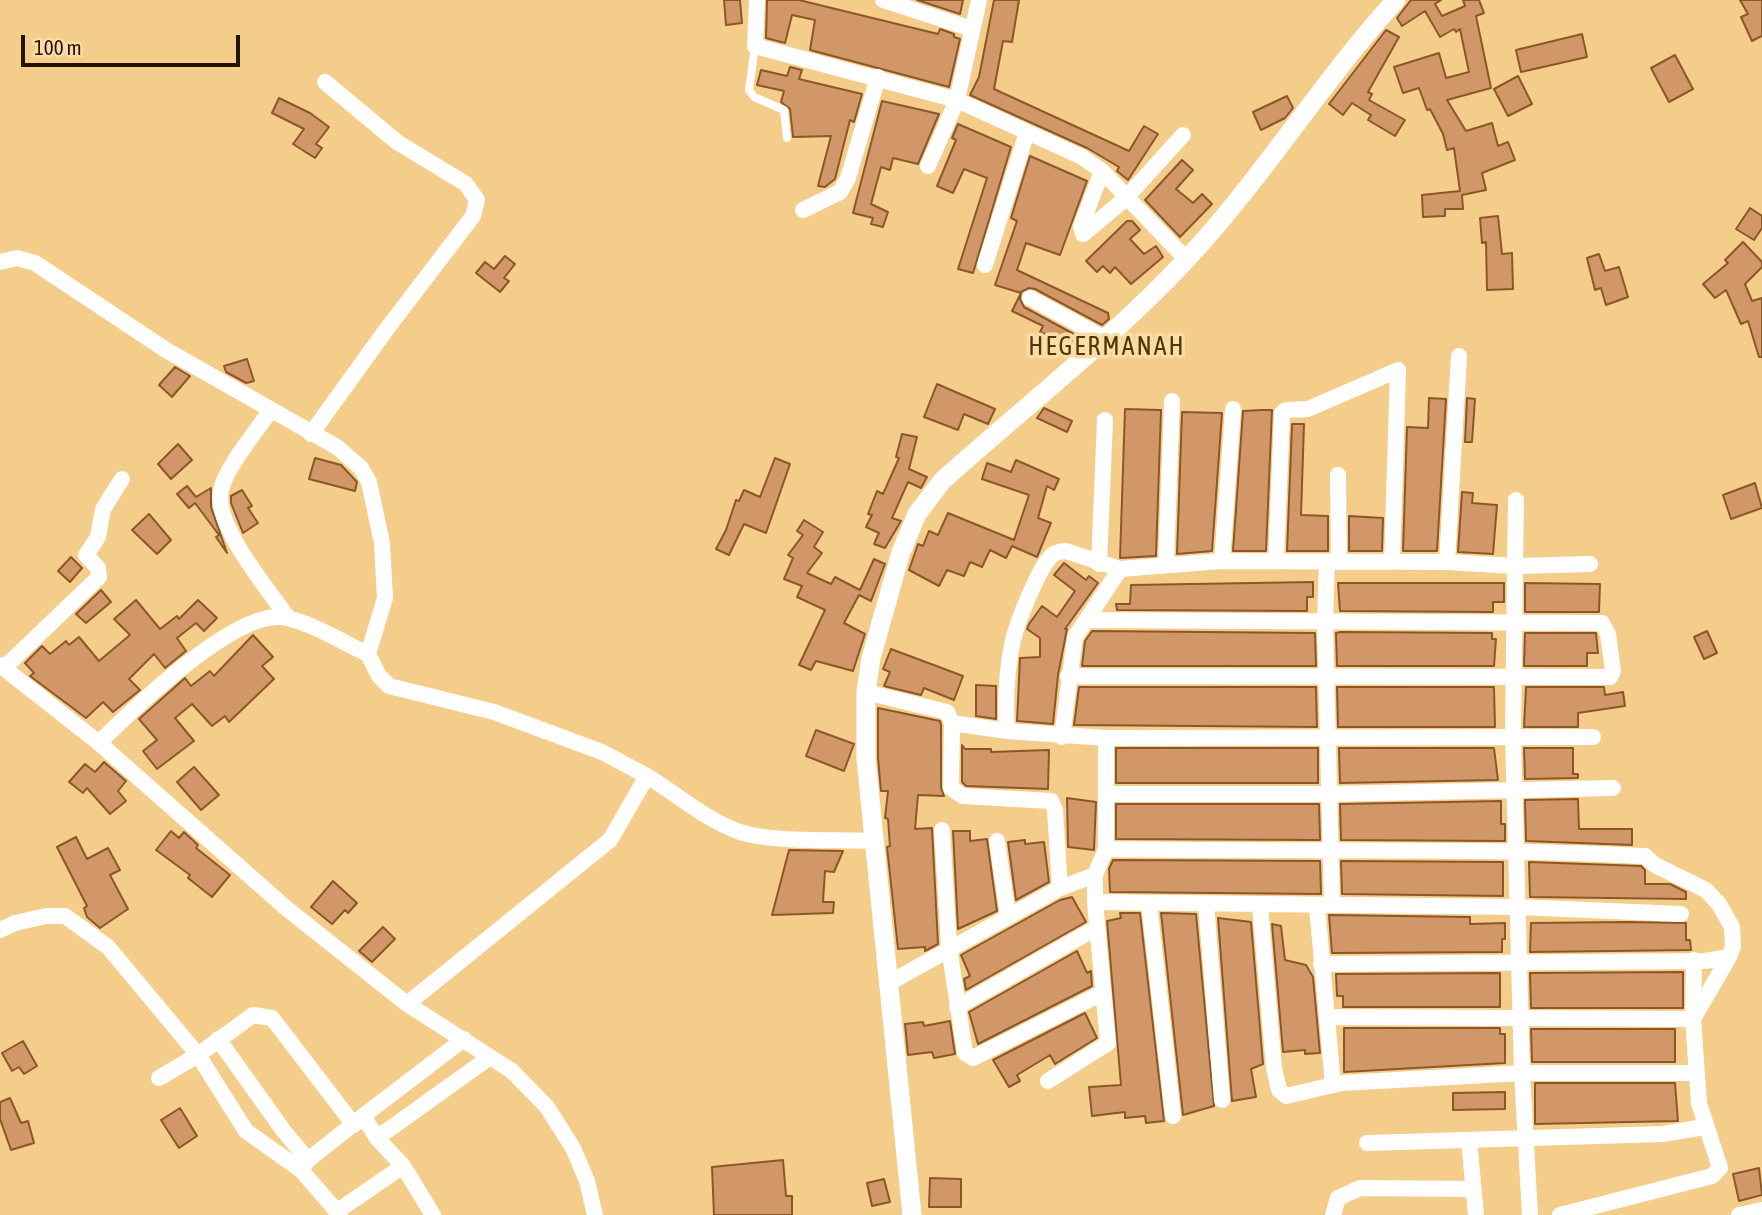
<!DOCTYPE html>
<html>
<head>
<meta charset="utf-8">
<style>
	body { margin:0 }
	#map { position:relative; width:1762px; height:1215px; overflow:hidden; background:#f5cd8b; font-family:"Asap Condensed",sans-serif }
	canvas { display:block }
	.scale { position:absolute; left:21px; top:35px; width:219px; height:32px; box-sizing:border-box; border:4px solid #231400; border-top:0; padding-left:9px; font-size:21px; line-height:24px; white-space:nowrap; color:#231400; -webkit-text-stroke:5px #fbdba8; paint-order:stroke }
</style>
</head>
<body>
<div id="map">
<canvas width="1762" height="1215"></canvas>
<div class="scale">100 m</div>
</div>
<script>
const context = document.querySelector('canvas').getContext('2d');
context.lineJoin = 'round';
function fillPath(path, color) { context.fillStyle = color; context.fill(path, 'evenodd'); }
function strokePath(path, color, width, dash) { context.strokeStyle = color; context.lineWidth = width; context.lineCap = dash ? 'butt' : 'round'; context.setLineDash(dash || []); context.stroke(path); }
function write(font, color, halo, rows, align = 'center') {
  context.font = font + ' "Asap Condensed",sans-serif'; context.lineWidth = 7; context.setLineDash([]); context.textBaseline = 'middle'; context.strokeStyle = halo; context.fillStyle = color; for (const [text, x, y, turn = 0] of rows) {
    context.save(); context.translate(x, y); context.rotate((+turn || 0) * Math.PI / 180); context.textAlign = isNaN(turn) ? turn : align; if (halo) context.strokeText(text, 0, 0); context.fillText(text, 0, 0); context.restore();
  }
}
const building = new Path2D(`
	M724,0H740L742,23L726,25Z
	M767,0H799L938,34L940,29L954,34V37L960,39L949,87L810,50L815,20L792,15L785,43L766,38Z
	M917,0H963L960,14Z
	M994,0H1019L1012,42L1003,41L994,89L1129,151L1144,126L1158,134L1128,180L1117,171L1119,167L1087,148L970,95L979,77Z
	M1411,0H1441L1435,4L1442,16L1465,6L1463,0H1479L1484,13L1476,16L1491,88L1447,100L1466,131L1492,123L1498,146L1508,142L1515,160L1482,173L1486,190L1462,195L1463,209H1445V216L1423,217L1422,195L1460,191L1454,148L1447,150L1443,134L1430,109L1427,110L1419,88L1403,93L1394,67L1439,53L1446,78L1469,72L1460,29L1456,32L1454,29L1440,37L1425,11L1402,26L1397,18Z
	M1740,0H1762V36L1752,41L1741,17L1748,14Z
	M1386,30L1399,37L1368,92L1372,94L1369,100L1405,120L1395,136L1368,120L1371,115L1352,103L1343,115L1329,104Z
	M1582,34L1587,57L1521,72L1516,50Z
	M1675,55L1693,89L1669,102L1651,68Z
	M790,67L802,70L799,79L862,94L854,122L850,120L835,179L825,187L818,186L831,136L793,137L790,109L781,102L784,91L757,85L761,70L787,76Z
	M1518,76L1532,104L1508,116L1494,89Z
	M1287,96L1293,108L1285,118L1261,130L1253,112Z
	M279,98L310,113L329,127L316,144L322,148L315,158L293,144L304,129L272,113Z
	M882,101L939,114L918,164L893,158L890,170L881,167L871,204L888,212L883,227L871,224L873,218L853,213Z
	M958,124L1011,147L973,273L958,269L987,178L964,169L953,193L937,186L956,140L952,138Z
	M1030,156L1087,181L1060,255L1026,243L1017,270L1108,313L1109,319L1102,325L1035,289L1029,288L1021,292L1020,299L1024,307L1083,339L1072,352L1058,345L1060,341L1040,332L1043,326L1012,311L1021,293L995,285L1017,221L1011,218Z
	M1182,160L1193,170L1176,189L1193,203L1202,194L1212,204L1180,237L1145,200Z
	M1750,208L1762,216V228L1754,240L1736,229Z
	M1498,216L1502,254L1512,253L1513,289L1487,290L1486,242L1482,243L1480,218Z
	M1127,221H1132L1140,230L1130,239L1144,254L1156,246L1163,257L1131,284L1115,267L1110,273L1103,266L1097,272L1086,261Z
	M1743,242L1762,262V267L1745,284L1752,301L1762,298V357H1759L1748,321L1741,324L1726,290L1715,298L1703,284L1728,263L1725,260Z
	M1599,254L1605,271L1619,267L1628,297L1606,305L1601,288L1595,290L1587,258Z
	M505,256L515,264L504,278L509,281L500,292L476,273L485,262L494,269Z
	M247,359L254,381L246,383L226,372L224,366Z
	M175,367L190,376L172,397L159,385Z
	M937,384L995,409L988,424L964,414L958,430L924,417Z
	M1429,398L1446,399L1437,551H1403L1407,427L1428,428Z
	M1467,398L1475,399L1472,442H1465Z
	M1044,408L1072,421L1067,432L1037,418Z
	M1125,409L1161,410L1156,556L1120,558Z
	M1261,410H1272L1266,551H1233L1243,411Z
	M1182,412L1222,413L1212,551L1177,554Z
	M1292,424H1304L1301,515L1328,516V551H1287Z
	M902,434L917,437L909,469L927,477L921,488L908,482L892,518L901,521L885,548L874,544L879,533L866,527L872,515L868,514L877,491L883,494L899,458L896,457Z
	M178,444L192,460L171,479L158,464Z
	M315,458L341,465L357,482L355,491L309,479Z
	M775,458L790,464L766,533L744,524L729,555L716,549L726,530L736,500L739,501L744,490L760,497Z
	M1016,460L1059,479L1054,490L1047,486L1038,518L1051,523L1037,557L1012,546L1006,558L990,550L982,567L970,562L964,576L947,570L939,586L909,570L918,544L923,546L929,531L938,535L948,513L1014,540L1029,495L982,479L987,463L1011,472Z
	M1755,483L1762,508L1731,519L1723,495Z
	M187,486L196,497L211,488V507L227,553L216,537L219,535L195,503L189,508L177,494Z
	M242,490L252,506L248,508L258,523L243,533L231,503V496Z
	M1462,492L1473,493L1472,503L1497,505L1493,554L1458,552Z
	M149,514L171,540L157,554L132,530Z
	M1349,516L1383,518L1382,551H1349Z
	M804,520L823,532L814,547L822,553L807,573L831,584L835,577L860,590L874,559L885,564L871,601L859,595L844,623L865,634L853,671L816,661L811,670L799,665L825,610L797,597L802,586L784,579L793,558L788,555L803,535L797,531Z
	M71,557L82,568L70,582L58,571Z
	M1064,563L1086,580L1089,576L1098,583L1065,629H1067L1058,675L1053,724L1017,721L1020,658L1040,657V638L1027,629L1029,624L1042,606L1057,617L1075,591L1054,575Z
	M1313,582V597H1307V611L1117,610L1116,604H1130L1131,585Z
	M1338,583H1504V602H1493V612L1340,611Z
	M1525,583L1600,584L1599,612H1525Z
	M101,590L111,602L86,623L76,614Z
	M136,600L160,629L177,616L179,619L198,600L217,618L204,631L196,623L177,638L186,651L165,668L154,654L129,679L140,690L113,712L103,702L86,718L30,676L34,673L25,663L42,646L50,654L66,641L69,645L79,637L99,661L130,635L114,619Z
	M1092,631L1315,633L1316,666H1082L1085,641Z
	M1707,631L1717,653L1704,659L1694,637Z
	M1340,632L1492,633V639H1496L1494,666H1337L1336,633Z
	M1525,633H1596L1598,653H1587V666H1524Z
	M253,635L273,657L262,666L274,679L229,722L225,716L212,726L192,704L175,718L194,741L157,769L143,751L157,740L139,719L185,678L191,686L210,671L214,676Z
	M891,649L963,676L954,700L924,688L921,695L884,686L890,672L883,669Z
	M976,685L996,686V719L976,716Z
	M1079,687H1316L1317,727L1074,725Z
	M1337,687H1494L1495,727H1338Z
	M1526,687H1604L1605,695L1623,692L1625,706L1578,713V727H1524Z
	M878,708L940,721L941,725V788L944,796L918,795L915,829L932,828L938,944L925,951V947L898,949L887,847L890,846L888,819L885,818L888,791H881L878,758Z
	M816,730L854,744L844,771L806,756Z
	M962,745L965,749H991V752L1049,750L1048,789L966,786L962,782Z
	M1116,748H1318V783H1116Z
	M1339,748H1494L1498,780L1340,783Z
	M1524,748H1573V774H1578V778L1525,779Z
	M104,762L126,781L118,791L126,801L110,814L87,788L83,793L69,782L85,764L95,772Z
	M194,767L219,795L201,810L177,782Z
	M1067,798L1096,802L1094,850L1068,847Z
	M1578,799L1579,829H1632V845L1526,841L1525,800Z
	M1501,801V824H1505V841L1341,840L1340,804Z
	M1116,804H1319L1320,840L1116,839Z
	M171,831L179,838L184,832L198,845L196,848L230,875L212,897L188,878L190,875L156,850Z
	M953,831H970V841L987,839L997,911L958,929Z
	M76,837L87,859L108,848L120,870L110,875L128,909L100,928L87,917L84,908L87,906L57,847Z
	M1025,840V844L1044,842L1049,882L1016,900L1008,842Z
	M789,850L843,851L834,872L825,871L823,902H834L833,913L772,915Z
	M1113,860L1320,861L1321,894L1110,892L1109,869Z
	M1341,861L1503,862V896L1342,894Z
	M1529,862L1641,866L1645,870V884H1670L1686,892V899L1530,897Z
	M333,881L357,903L348,913L345,910L332,924L311,907Z
	M1072,897L1086,922L966,990L964,979L970,976L961,955L1060,900Z
	M1120,913H1140L1164,1121L1146,1123L1145,1116L1125,1118V1112L1092,1116L1089,1087L1121,1085L1107,921L1121,918Z
	M1161,913L1196,914L1214,1106L1183,1115Z
	M1329,915L1470,917V924L1505,923V939H1502V952L1332,953Z
	M1218,918L1251,922L1263,1064L1251,1069L1256,1097L1232,1101Z
	M1626,922L1686,923V940H1690L1691,950L1530,952L1531,923Z
	M1272,924L1281,926L1285,960L1306,965L1313,977L1320,1053L1305,1054V1050L1283,1052Z
	M383,927L395,939L372,962L359,951Z
	M1077,951L1087,973L1091,971L1092,986L978,1044L969,1012Z
	M1683,972V1008H1531L1530,973Z
	M1500,973V1007H1343V996H1337L1336,974Z
	M1085,1013L1097,1038L1055,1064L1050,1055L1017,1075L1020,1081L1009,1087L993,1060Z
	M950,1021L955,1054L934,1058L932,1052L908,1055L905,1024L923,1022L924,1026Z
	M1344,1028H1500V1034H1505V1063L1344,1072Z
	M1531,1029H1675V1062H1532Z
	M23,1041L37,1066L24,1074L19,1067L12,1071L2,1053Z
	M1535,1083H1675L1678,1121L1535,1124Z
	M1505,1092V1109L1453,1110V1093Z
	M10,1098L21,1123L28,1121L34,1143L11,1150L0,1119V1102Z
	M180,1108L197,1136L179,1148L161,1120Z
	M783,1160L786,1196H792V1215H714L712,1167Z
	M1759,1168L1762,1195L1739,1201L1733,1174Z
	M930,1178L961,1179V1207H929Z
	M884,1179L890,1202L872,1206L867,1183Z`);
const service = new Path2D(`
	M755,46L749,90L754,97L784,110L787,138`);
const minor = new Path2D(`
	M757,0L755,46L957,100L1082,157L1102,171L1186,259
	M883,0L972,29
	M928,166L957,100L979,0
	M1102,171L1081,226L1083,234L1125,199L1183,135
	M803,210L840,192L848,178L878,77
	M0,262L17,258L35,263L166,350L337,447L361,468L369,482L382,543L385,598L368,654L379,676L389,686L494,712L602,752L647,776
	M985,265L1027,132
	M1030,298L1104,338
	M270,411C256,432 226,467 221,490C213,525 269,590 288,618
	M311,434L386,330L473,216L477,200L466,184L397,142L325,82
	M1338,475L1339,561
	M1516,500L1515,566L1590,564
	M1222,561L1233,409
	M1276,561L1282,413L1286,410L1308,409L1398,370L1392,562
	M1327,562L1325,623L1332,904
	M1447,562L1459,356
	M1166,563L1172,401
	M1099,564L1105,420
	M0,665L99,743L286,908L407,1004L512,1071L547,1107L573,1148L587,1181L595,1215
	M4,668L99,577L98,568L86,555L98,537L103,509L122,479
	M1068,676L1610,677L1613,671L1608,634L1602,623L1086,620
	M866,692L947,712L952,723L951,788L963,796L1051,801L1055,810L1060,888
	M952,723L1007,731
	M1062,737L1075,637L1120,569
	M1106,738V849L1095,875V902L1518,907L1681,914
	M99,743C133,709 231,614 280,617C305,619 344,643 368,654
	M1107,794H1329L1613,788
	M942,830L949,947L965,1053L973,1058L1102,993
	M997,841L1008,916
	M1106,849C1286,852 1466,847 1645,856L1655,865L1706,890L1719,904L1732,927L1733,946L1729,957L1705,961L1321,964
	M1149,903L1173,1116
	M1206,904L1222,1100
	M1260,906L1274,1068L1279,1090L1286,1096L1342,1083L1522,1073H1697
	M1317,906L1333,1085
	M0,930L15,923L46,916H65L108,947L198,1055L246,1131L301,1170L308,1160
	M887,984L1060,888L1095,875
	M407,1004L610,840L647,776C678,795 706,820 740,832C773,843 837,839 874,841
	M957,1007L1096,928
	M1329,1017L1693,1019L1729,957
	M218,1039L283,1130L308,1160L361,1118
	M159,1078L198,1055L253,1015L272,1018L354,1125
	M1048,1081L1108,1043L1095,902
	M377,1138L490,1057
	M1469,1140L1476,1215
	M1367,1143L1663,1134L1704,1127
	M301,1170L340,1215
	M336,1212L403,1166
	M433,1215L403,1166L377,1138L363,1116L464,1039
	M1333,1215L1338,1198L1360,1188L1473,1189
	M1530,1215L1522,1073L1513,736L1515,566L1447,562L1222,561L1120,569L1066,551C1060,551 1056,552 1051,556C1038,570 1018,620 1013,640C1007,668 1005,702 1007,731L1106,738L1593,737
	M1560,1215L1712,1176L1720,1168L1699,1103L1693,1019L1694,960
	M1739,1215L1762,1210`);
const tertiary = new Path2D(`
	M912,1215L866,759V692L871,658L901,552L917,514L942,481C1023,408 1111,340 1186,260C1262,179 1321,82 1396,0`);
const quarterNames = [
	["HEGERMANAH",1107,347]
];
fillPath(building, '#d19768');
strokePath(building, '#8c5727', 2);
strokePath(service, '#fff', 8);
strokePath(minor, '#fff', 16);
strokePath(tertiary, '#fff', 19);
context.letterSpacing = '2px';
write('26px', '#513700', '#fbdba8', quarterNames);
context.letterSpacing = '0px';
</script>
</body>
</html>
